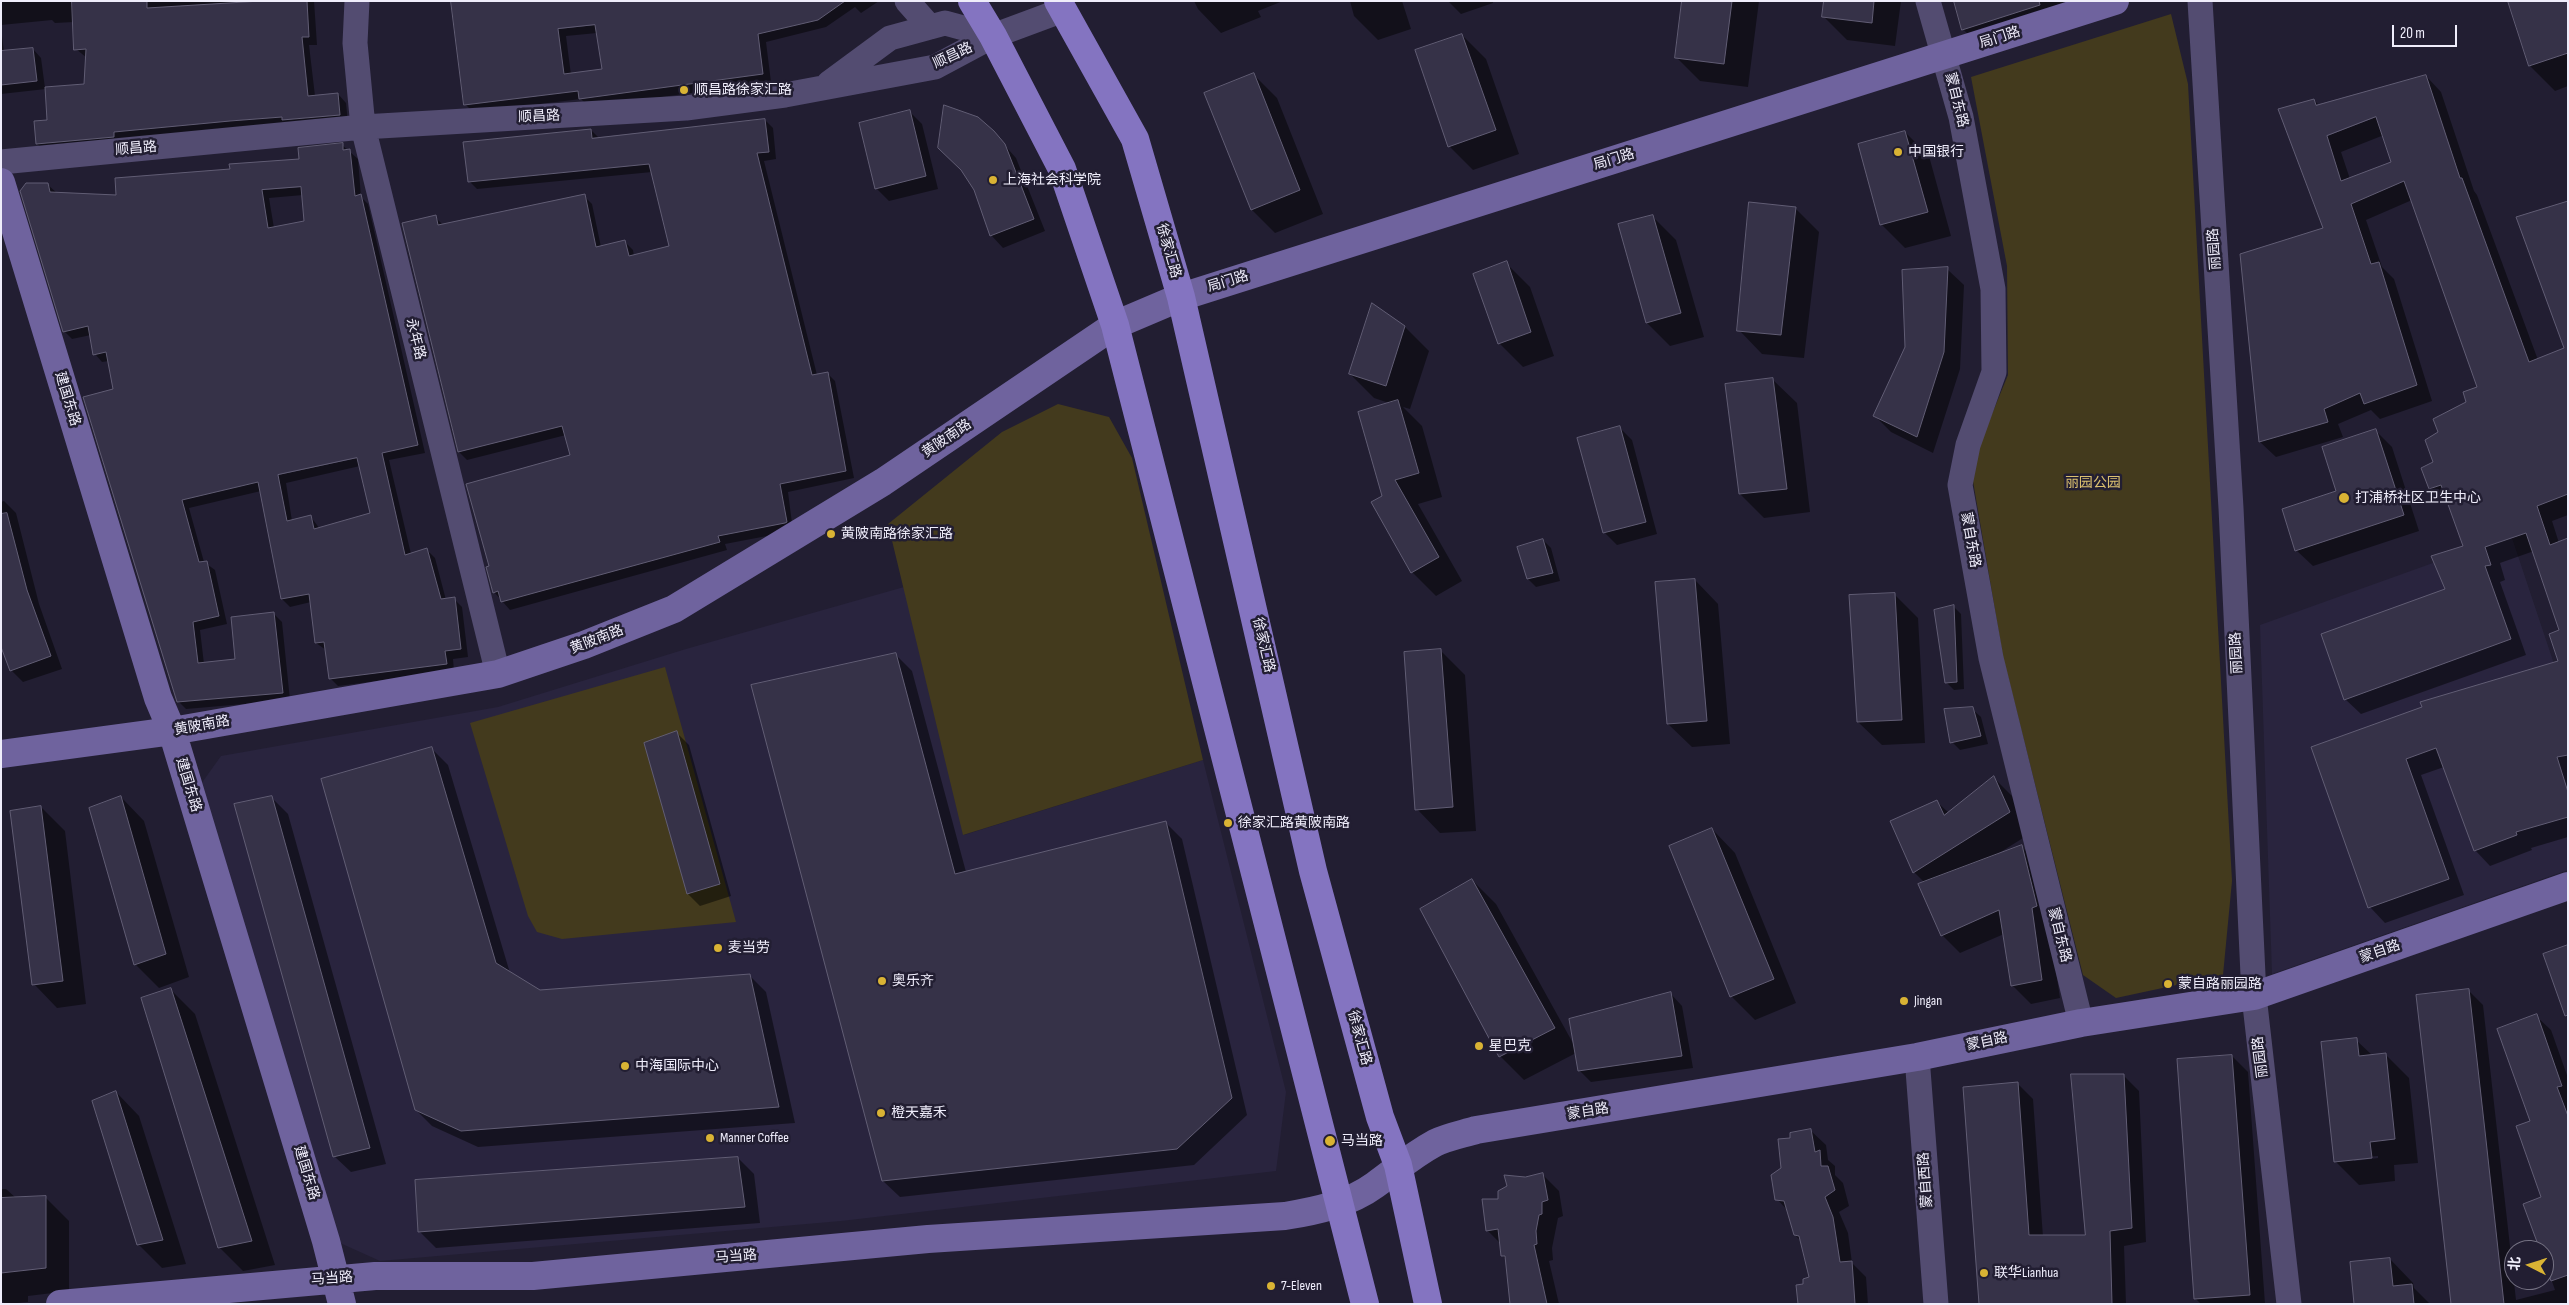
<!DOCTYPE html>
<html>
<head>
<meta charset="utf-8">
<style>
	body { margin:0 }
	#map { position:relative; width:2569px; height:1305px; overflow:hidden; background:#221e32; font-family:"Sofia Sans Condensed","Noto Sans SC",sans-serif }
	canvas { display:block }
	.frame { position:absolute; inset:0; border:2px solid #efedfb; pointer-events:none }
	.north { position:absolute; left:2504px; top:1240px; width:50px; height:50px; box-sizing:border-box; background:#221e32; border:1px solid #747182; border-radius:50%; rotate:275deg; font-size:14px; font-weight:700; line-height:20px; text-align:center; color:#efedfb }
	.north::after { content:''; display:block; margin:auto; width:18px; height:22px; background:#d9b334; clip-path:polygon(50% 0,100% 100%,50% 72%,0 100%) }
	.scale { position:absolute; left:2392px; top:25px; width:65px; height:22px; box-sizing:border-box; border:2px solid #efedfb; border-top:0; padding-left:6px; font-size:15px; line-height:18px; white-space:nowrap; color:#efedfb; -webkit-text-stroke:4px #221e32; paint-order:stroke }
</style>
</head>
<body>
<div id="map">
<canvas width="2569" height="1305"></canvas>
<div class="frame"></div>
<div class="north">北</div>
<div class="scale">20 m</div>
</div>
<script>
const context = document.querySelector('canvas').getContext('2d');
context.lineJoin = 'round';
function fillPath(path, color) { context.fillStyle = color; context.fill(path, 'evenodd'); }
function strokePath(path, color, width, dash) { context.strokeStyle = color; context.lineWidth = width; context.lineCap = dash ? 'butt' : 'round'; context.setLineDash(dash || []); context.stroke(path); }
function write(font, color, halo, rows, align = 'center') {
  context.font = font + ' "Sofia Sans Condensed","Noto Sans SC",sans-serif'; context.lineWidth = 5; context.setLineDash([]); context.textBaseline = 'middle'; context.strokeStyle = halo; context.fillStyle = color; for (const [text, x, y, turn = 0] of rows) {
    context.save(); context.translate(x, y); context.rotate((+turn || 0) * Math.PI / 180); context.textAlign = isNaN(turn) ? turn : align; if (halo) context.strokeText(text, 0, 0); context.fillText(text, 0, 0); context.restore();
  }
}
const built = new Path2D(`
	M2511,535L2568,706V870L2272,974L2260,625Z
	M904,587L964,835L1203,760L1286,1092L1276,1171L841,1221L380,1261L338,1242L201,784L221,756L498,707L686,649Z`);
const green = new Path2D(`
	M2171,14L2188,84L2232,881L2223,975L2116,998L2083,975L2003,657L1973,481L1980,443L2008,375L2007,266L1971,77Z
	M1058,404L1109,417L1132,458L1203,760L963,835L888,524L1002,432Z
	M665,667L736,922L562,939L537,932L528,916L470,723Z`);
const shadow = new Path2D(`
	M1,1H314L317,45H309L315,96L338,94L346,103L348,123L46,152L37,144L48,121L46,89L1,94V28L4,52L33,49L41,58L45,88L86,85L87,58L76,49L74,22L55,23L52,20L1,25Z
	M452,1H879L861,13L855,7L826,27L766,42L771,82L589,107L581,99L473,112L465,104ZM597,33L604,70L571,75L566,36Z
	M1194,1H1283L1258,11L1261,17L1221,33L1198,9Z
	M1350,1H1402L1411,29L1378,40L1354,16Z
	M1448,1H1493V3L1461,14Z
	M1683,1H1759L1748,87L1700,81L1676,57Z
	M1825,1H1901L1895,46L1847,40L1823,16Z
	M1955,1H2074L1974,41L1963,29Z
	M2510,1H2568V86L2555,91L2531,67Z
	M1462,35L1486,59L1519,154L1473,170L1449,146Z
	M1253,74L1277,98L1323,214L1275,233L1252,210Z
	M2426,76L2441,92L2474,191L2477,195L2538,360L2566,349L2568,205V515L2552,521L2559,543L2568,539V837L2531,848L2532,850L2490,866L2475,850L2444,767L2421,775L2464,895L2385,923L2370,907L2313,747L2560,662V630L2534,551L2500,563L2505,580L2500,582L2526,655L2361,714L2345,699L2446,590L2465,547L2448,503L2446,504L2430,488L2439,432L2479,388L2412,200L2366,220L2382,267L2394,279L2432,401L2380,419L2371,410L2338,424L2343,437L2276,457L2260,442L2242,255L2324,229L2314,100L2319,105ZM2384,135L2393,163L2350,179L2341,152Z
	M910,112L922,124L938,189L889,201L877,189L860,124Z
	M765,120L773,128L776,159L764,161L817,375L827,373L835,381L854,478L788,492L793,531L725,544L727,550L510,610L494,592L571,456L566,435L467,460L459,452L403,224L435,217L443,225L584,196L592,204L601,247L625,242L633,250L634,256L671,247L652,172L477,189L469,181L591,130L599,138Z
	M993,132L1016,158L1045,231L1003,248L991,235Z
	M1905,132L1929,156L1951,236L1905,248L1882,225Z
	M342,145L358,159L361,197L368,204L425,453L389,460L411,554L427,550L435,558L446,600L454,599L462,607L468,657L453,659L454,671L338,686L330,678L326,650L316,643L311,602L290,607L282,599L261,491L189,508L204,562L215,570L227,624L200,630L204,664L236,660L274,614L282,622L290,700L186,709L178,701L109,361L102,362L95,354L91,335L72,339L64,331L48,185L57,193L117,196L231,170L300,160ZM303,195L306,222L274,228L269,198ZM360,466L371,514L320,529L311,517L292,521L286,483Z
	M1795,208L1819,232L1804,358L1762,354L1739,330Z
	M1652,216L1676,240L1704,337L1670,346L1647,323Z
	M1506,263L1530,287L1554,356L1523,367L1499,343Z
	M1947,269L1964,285L1960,369L1933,453L1891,432L1875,416Z
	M1405,327L1429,351L1410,409L1403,407L1422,426L1442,497L1418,504L1462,581L1436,596L1412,572L1373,503L1384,496L1392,404L1374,398L1350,374Z
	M1773,380L1797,403L1810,512L1764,518L1740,494Z
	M1620,428L1632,440L1657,534L1617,545L1605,533L1579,439Z
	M2375,430L2392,447L2419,531L2313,566L2296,550L2338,492Z
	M4,501L16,513L39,604L62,669L23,682L11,670L1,643V502Z
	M1543,540L1551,548L1560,581L1536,587L1528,579Z
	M1695,580L1718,604L1730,744L1692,747L1668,724Z
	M1894,594L1918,618L1925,743L1882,745L1858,722Z
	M1953,606L1961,614L1964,689L1954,690L1946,682Z
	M1441,651L1465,675L1476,831L1440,833L1417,809Z
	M896,655L912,671L966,872L1166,823L1182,839L1247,1115L1194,1165L900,1197L883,1181Z
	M1972,709L1981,717L1988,744L1960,750L1952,742Z
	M677,733L689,745L731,896L700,906L688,894Z
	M432,749L448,765L510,973L540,991L749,975L766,992L795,1123L478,1147L432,1126L416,1110Z
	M1994,778L2015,799L2031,833L1996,855L2022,847L2040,865L2060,998L2031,1004L2012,985L2004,934L1960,953L1942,935L1925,883L1914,872L1937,802L1949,813Z
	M121,797L144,821L189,977L159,988L136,965L90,809Z
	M272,798L288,814L386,1164L351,1172L334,1156Z
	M41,807L65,831L86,1004L57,1008L34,984Z
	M1712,829L1735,853L1796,1003L1755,1020L1731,996Z
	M1472,880L1496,904L1574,1045L1670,993L1682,1006L1693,1068L1591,1082L1579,1070L1576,1053L1524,1080L1500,1056Z
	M171,990L195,1014L275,1265L243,1271L219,1247Z
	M2469,991L2483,1005L2516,1300L2555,1290L2544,1258V1250H2541L2543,1198L2531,1121L2536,1016L2551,1030L2568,1078V1304H2452Z
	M2356,1040L2372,1055L2385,1054L2409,1078L2418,1163L2394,1165L2395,1181L2359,1185L2335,1161ZM2378,1156V1158L2354,1161V1158Z
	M2232,1056L2248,1072L2265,1304H2201L2196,1299Z
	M2124,1076L2139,1091L2146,1242L2124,1246L2126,1304H1980L2018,1084L2033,1099L2043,1237L2087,1236Z
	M116,1092L139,1116L186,1264L162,1268L138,1244Z
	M1810,1130L1826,1145L1828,1160L1835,1166V1175L1843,1183L1849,1206L1839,1212L1848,1233L1852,1263L1866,1277L1868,1304H1799L1805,1285L1810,1278L1802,1242L1795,1235L1788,1211L1777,1199L1791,1139Z
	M738,1158L754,1174L760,1223L436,1248L420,1232Z
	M1543,1175L1559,1191L1563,1216L1558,1218L1552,1248L1553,1260L1549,1261L1559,1304H1511L1507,1260L1502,1255L1501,1244L1487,1230L1500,1200L1525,1178Z
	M1,1189H6L16,1198L45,1197L69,1221V1291L28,1296V1302L5,1304L1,1300Z
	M2390,1259L2413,1283L2414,1288L2430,1304H2355Z`);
const building = new Path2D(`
	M72,1H147V8L261,1H307L309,37H302L308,96L338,93L340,115L282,120V117L230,121L114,132V137L36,144L34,121L47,120L45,87L84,84L86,49L74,50Z
	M451,1H845L818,20L758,34L763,74L579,99L578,91L464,105ZM595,25L602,69L564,74L558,29Z
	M1682,1H1732L1724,64L1675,58Z
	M1824,1H1874L1872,23L1822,17Z
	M1954,1H2039L2040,5L1962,30Z
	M2508,1H2568V53L2529,66Z
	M1462,34L1496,130L1448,147L1415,50Z
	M33,48L37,81L1,85V51Z
	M1254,73L1300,190L1251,210L1204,93Z
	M2426,75L2460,178H2462L2529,362L2564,348L2516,217L2568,201V494L2537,506L2550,545L2568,538V755L2557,757L2568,792V817L2516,832L2517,835L2474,851L2436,748L2406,759L2449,879L2368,908L2311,747L2422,707L2420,702L2558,661L2549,634L2559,630L2526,533L2485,547L2491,565L2485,566L2511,639L2344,700L2321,634L2445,589L2431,556L2463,546L2441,485L2429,489L2421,468L2433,462L2425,440L2438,432L2433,419L2466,402L2463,392L2477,387L2404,181L2351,204L2371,264L2379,262L2417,385L2364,404L2360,393L2324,409L2328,422L2259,442L2240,254L2323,228L2278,109L2314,99L2316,105ZM2376,117L2391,162L2341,181L2327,136Z
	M944,105L978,117L994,131L1005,144L1034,219L990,236L974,190L961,170L938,148Z
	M910,110L926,176L875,189L859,123Z
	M765,119L769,152L757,153L812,375L828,372L846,471L780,484L787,522L785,523L718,536L720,542L501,602L498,591L493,593L486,567L489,566L466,484L570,455L562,426L458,452L402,223L436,215L438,225L585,194L596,247L625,240L629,256L669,246L649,164L468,182L463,142L591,129L592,138Z
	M1905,131L1928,212L1880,225L1858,144Z
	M343,143V150L350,149L355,196L361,194L418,445L382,453L405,555L427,548L441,599L455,597L461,649L445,651L447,664L329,679L324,642L315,643L309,594L281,599L258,482L182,500L199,562L207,561L219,616L193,622L198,663L235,659L231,617L274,612L283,693L177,702L83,397L113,389L106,352L93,355L88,326L63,332L20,191L26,183H48L50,192L116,195L115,178L230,169L229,164L299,159L298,148ZM301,187L304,221L268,228L262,190ZM357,458L370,513L314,529L311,515L287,521L278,475Z
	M1749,202L1796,207L1781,335L1737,331Z
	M1653,215L1681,313L1646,323L1618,224Z
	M1507,261L1531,332L1498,344L1473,274Z
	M1948,267L1944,352L1917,437L1873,416L1905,347L1902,270Z
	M1372,303L1405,326L1386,386L1349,374Z
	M1773,378L1787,489L1739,494L1725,384Z
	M1398,400L1419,473L1395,480L1439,557L1411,573L1371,502L1382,496L1358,412Z
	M1620,426L1646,522L1603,533L1577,438Z
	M2376,429L2404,515L2295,551L2282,509L2336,491L2322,447Z
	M7,513L27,590L51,656L10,671L1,647V514Z
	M1543,539L1553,573L1527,579L1517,547Z
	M1695,579L1707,721L1667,724L1655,582Z
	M1895,593L1902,720L1857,722L1849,595Z
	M1954,605L1957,682L1945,683L1934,610Z
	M1441,649L1453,807L1415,810L1404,652Z
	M896,653L955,874L1166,821L1232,1098L1177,1149L882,1181L751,685Z
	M1973,707L1981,736L1950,743L1944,709Z
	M677,731L720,884L687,894L644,743Z
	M432,747L496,963L540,990L750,974L779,1107L461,1131L415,1110L321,779Z
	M1994,776L2010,812L1913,873L1890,821L1937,800L1944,815Z
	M121,796L166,954L134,965L89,808Z
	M272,796L370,1148L333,1157L234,804Z
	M41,806L63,981L32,985L10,811Z
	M1712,828L1774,979L1730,997L1669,846Z
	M2022,845L2037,906L2032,908L2042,980L2011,986L1999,910L1941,936L1918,884Z
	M1472,879L1555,1028L1499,1057L1420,909Z
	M2568,945V1015L2565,1016L2543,954Z
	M171,988L252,1241L218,1248L141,998Z
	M2469,989L2486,1140L2504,1304H2451L2432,1134L2416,995Z
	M1671,992L1682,1056L1578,1071L1569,1019Z
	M2537,1014L2562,1086L2557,1087L2568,1116V1275L2551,1281L2544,1262V1250H2540L2523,1204L2541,1197L2516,1126L2530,1121L2497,1029Z
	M2357,1038L2359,1056L2386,1053L2395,1139L2370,1142L2372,1158L2334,1162L2321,1042Z
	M2232,1055L2250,1295L2194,1299L2177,1059Z
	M2071,1074H2124L2132,1228L2110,1231L2112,1304H1979L1963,1087L2018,1082L2029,1235H2085Z
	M116,1091L163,1240L137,1245L92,1101Z
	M1811,1129L1815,1152L1820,1150L1821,1166H1828L1835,1190L1825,1197L1833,1217L1840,1262L1852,1261L1855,1304H1798L1796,1285L1803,1284V1279L1809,1277L1799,1236L1794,1235L1784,1201L1775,1200L1771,1175L1781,1168L1778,1139L1790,1138V1133Z
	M738,1157L745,1207L418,1232L415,1180Z
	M1543,1173L1548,1200L1542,1202V1214L1539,1215L1536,1231L1537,1244L1534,1245L1547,1304H1510L1505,1256H1501L1498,1229L1486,1231L1482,1199H1498V1191L1507,1186L1504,1175L1525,1177Z
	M46,1196V1268L1,1273V1198Z
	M2390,1258L2393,1286L2412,1284L2414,1304H2354L2350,1262Z`);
const street = new Path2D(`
	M357,1L355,43L363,127L498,674
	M907,1L930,27
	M1928,1L1961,117L1993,289L1994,372L1968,445L1960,485L1991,658L2081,1023
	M2200,1L2231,508L2254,996L2289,1304
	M829,83L890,38L945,23L993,36
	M1,162L363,127L686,108L785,95L935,67L993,36L1063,10
	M1917,1057L1936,1304`);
const secondary = new Path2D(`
	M1,182L158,698L172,731L326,1241L342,1304
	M1,754L172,731L498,674L584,645L674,609L883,482L1115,325L1181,297L2115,1
	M60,1304L375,1276H533L928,1239L1285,1216C1316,1211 1349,1204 1375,1185C1396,1170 1411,1156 1435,1143C1447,1137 1463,1134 1476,1130L1917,1057L2081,1023L2254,996L2568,886`);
const primary = new Path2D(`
	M972,1L993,36L1062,169L1115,325L1365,1304
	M1058,1L1135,139L1181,297L1313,871L1380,1117L1398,1165L1428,1304`);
const markers = [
	[684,90,5,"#d9b334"],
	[1898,152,5,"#d9b334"],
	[993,180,5,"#d9b334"],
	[2344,498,6,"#d9b334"],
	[831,534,5,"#d9b334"],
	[1228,823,5,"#d9b334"],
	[718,948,5,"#d9b334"],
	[882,981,5,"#d9b334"],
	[2168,984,5,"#d9b334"],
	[1904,1001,5,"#d9b334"],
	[1479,1046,5,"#d9b334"],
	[625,1066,5,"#d9b334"],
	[881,1113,5,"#d9b334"],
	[710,1138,5,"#d9b334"],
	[1330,1141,6,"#d9b334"],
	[1984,1273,5,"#d9b334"],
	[1271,1286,5,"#d9b334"]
];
const streetNames = [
	["局门路",2000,38,-18],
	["顺昌路",953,56,-25],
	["蒙自东路",1956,100,76],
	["顺昌路",539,117,-3],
	["顺昌路",136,149,-5],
	["局门路",1614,160,-17],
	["丽园路",2215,249,-94],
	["徐家汇路",1168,251,74],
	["局门路",1228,282,-17],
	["永年路",415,339,76],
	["建国东路",67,399,73],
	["黄陂南路",947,439,-34],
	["蒙自东路",1970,540,80],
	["黄陂南路",597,640,-21],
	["徐家汇路",1263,645,77],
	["丽园路",2237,653,-93],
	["黄陂南路",202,726,-10],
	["建国东路",188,785,73],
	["蒙自东路",2059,935,76],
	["蒙自路",2380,952,-19],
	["徐家汇路",1359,1038,75],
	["蒙自路",1987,1042,-12],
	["丽园路",2261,1057,-97],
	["蒙自路",1588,1112,-9],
	["建国东路",306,1173,73],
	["蒙自西路",1926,1180,-94],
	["马当路",736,1257,-5],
	["马当路",332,1279,-4]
];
const poiNames = [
	["顺昌路徐家汇路",694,90],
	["中国银行",1908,152],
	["上海社会科学院",1003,180],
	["打浦桥社区卫生中心",2355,498],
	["黄陂南路徐家汇路",841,534],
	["徐家汇路黄陂南路",1238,823],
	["麦当劳",728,948],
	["奥乐齐",892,981],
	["蒙自路丽园路",2178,984],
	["Jingan",1914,1001],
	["星巴克",1489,1046],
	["中海国际中心",635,1066],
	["橙天嘉禾",891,1113],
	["Manner Coffee",720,1138],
	["马当路",1341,1141],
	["联华Lianhua",1994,1273],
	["7-Eleven",1281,1286]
];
const parkNames = [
	["丽园公园",2093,483]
];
fillPath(built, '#29243e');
fillPath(green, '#433a1d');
fillPath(shadow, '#0007');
fillPath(building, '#363248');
strokePath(building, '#615d74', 1);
strokePath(street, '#534c71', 25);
strokePath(secondary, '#6f639e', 28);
strokePath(primary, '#8474c1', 28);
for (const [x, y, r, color] of markers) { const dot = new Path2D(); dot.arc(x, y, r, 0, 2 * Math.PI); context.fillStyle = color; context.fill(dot); strokePath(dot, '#221e32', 2); }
write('14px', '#efedfb', '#221e32', streetNames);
write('14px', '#efedfb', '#221e32', poiNames, 'left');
write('14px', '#dbc06f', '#221e32', parkNames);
</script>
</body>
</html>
